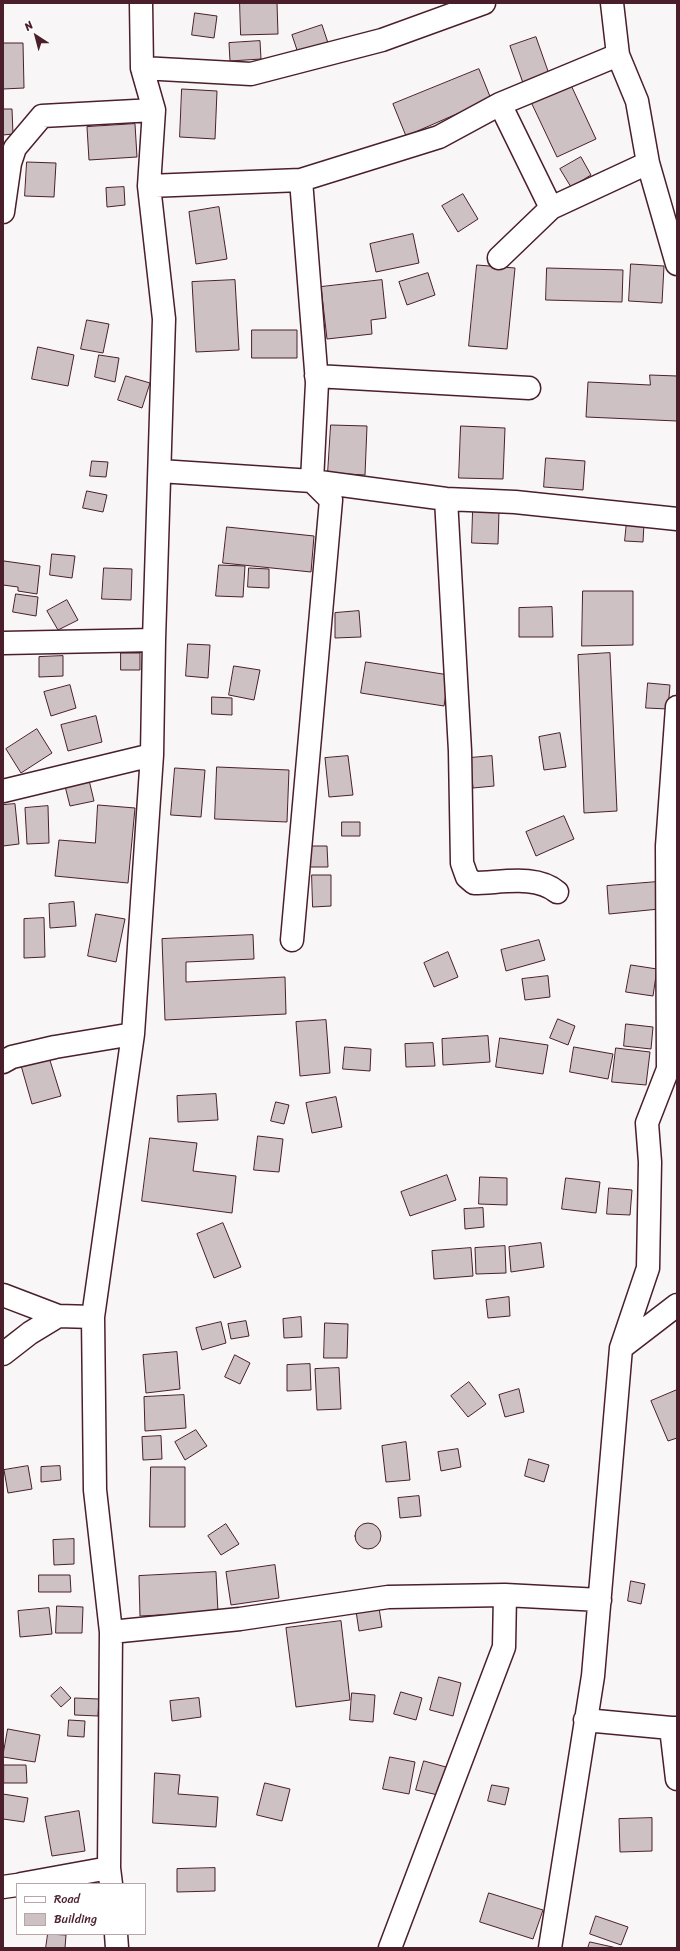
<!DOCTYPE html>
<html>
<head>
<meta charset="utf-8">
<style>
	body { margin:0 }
	#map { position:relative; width:680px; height:1951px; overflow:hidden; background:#f8f6f7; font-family:Sriracha,sans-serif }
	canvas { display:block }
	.frame { position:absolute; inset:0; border:4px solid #4a1f2b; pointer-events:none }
	.legend { position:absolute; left:16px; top:1883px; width:130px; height:52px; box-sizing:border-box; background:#fff; border:1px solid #b7a5aa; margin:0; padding:5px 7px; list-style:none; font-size:12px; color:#4a1f2b }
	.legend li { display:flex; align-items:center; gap:8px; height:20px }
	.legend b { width:20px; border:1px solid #b7a5aa }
	.north { position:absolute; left:16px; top:16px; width:40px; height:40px; -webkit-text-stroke:3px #fff; paint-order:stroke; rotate:324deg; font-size:11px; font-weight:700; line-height:16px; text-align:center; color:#4a1f2b }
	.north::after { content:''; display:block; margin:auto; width:14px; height:18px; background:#4a1f2b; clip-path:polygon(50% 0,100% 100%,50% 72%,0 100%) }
</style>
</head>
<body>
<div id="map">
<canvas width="680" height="1951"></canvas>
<div class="frame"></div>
<ul class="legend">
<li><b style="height:5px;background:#fff"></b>Road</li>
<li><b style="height:11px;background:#cdc1c4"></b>Building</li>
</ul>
<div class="north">N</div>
</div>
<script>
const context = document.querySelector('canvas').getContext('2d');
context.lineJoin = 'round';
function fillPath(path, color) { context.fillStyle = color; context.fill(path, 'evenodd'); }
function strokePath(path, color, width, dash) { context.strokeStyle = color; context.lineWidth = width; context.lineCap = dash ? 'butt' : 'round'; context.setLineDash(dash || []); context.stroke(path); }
const building = new Path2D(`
	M240,3H277L278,34L241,35Z
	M195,13L217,16L214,38L192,35Z
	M322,25L330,49L300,59L292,35Z
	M536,37L549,74L523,83L510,46Z
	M260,41L261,59L230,61L229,43Z
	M3,43H23L24,88L3,89Z
	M479,69L491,99L406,136L393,104Z
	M570,83L596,139L557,157L531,102Z
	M182,89L217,91L215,139L180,137Z
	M3,109H12L13,134L3,135Z
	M135,124L137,157L89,160L87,127Z
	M581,157L591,175L571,187L560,169Z
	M27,162L56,163L54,197L25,196Z
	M124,187L125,205L107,207L106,188Z
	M463,194L478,219L458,232L442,206Z
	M219,207L227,259L196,264L189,212Z
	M413,234L419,263L376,272L370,244Z
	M631,264L664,266L662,303L629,301Z
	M477,265L515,268L507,349L469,346Z
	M547,268L623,270L622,302L546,300Z
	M428,273L435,295L407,305L399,282Z
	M235,280L239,350L196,352L192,282Z
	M382,280L386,318L371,320L372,334L327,339L321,287Z
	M87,320L109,324L103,353L81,349Z
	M252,330H297V358H252Z
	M38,347L74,355L68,386L32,379Z
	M99,355L119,358L115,382L95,377Z
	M650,375L677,376V421L586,417L588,382L650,385Z
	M126,376L150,383L142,408L118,400Z
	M331,425L367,426L365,475L328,473Z
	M461,426L505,428L503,479L459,478Z
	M546,458L585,461L583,490L544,487Z
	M92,461L108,462L106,477L90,476Z
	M87,491L107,495L103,512L83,508Z
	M473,510L499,511L498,544L472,543Z
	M627,521L644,523L643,542L625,541Z
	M227,527L314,536L311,572L223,563Z
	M52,554L75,556L72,578L50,575Z
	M4,561L40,566L37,594L18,591V587L3,585Z
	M219,565L245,566L243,597L216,596Z
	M104,568L132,569L131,600L102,599Z
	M249,568L269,569V588L248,587Z
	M583,591H633V645L582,646Z
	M16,594L38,597L36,616L13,612Z
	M67,600L78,620L58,630L47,611Z
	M552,607L553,637H519V608Z
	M359,611L361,637L335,638V613Z
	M188,644L210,645L208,678L186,676Z
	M121,653H140V670H121Z
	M610,653L617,811L584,813L578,655Z
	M63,656V676L39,677V657Z
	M366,662L449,675L444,706L361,693Z
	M234,666L260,670L254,700L229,695Z
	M648,683L670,685L668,709L646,708Z
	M70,685L76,708L51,716L44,692Z
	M212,697L232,698V715L212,714Z
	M96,716L102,742L68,751L61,725Z
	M37,729L52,753L21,773L6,749Z
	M560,733L566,767L544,770L539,737Z
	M348,756L353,795L329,797L325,758Z
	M492,756L494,786L473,788L470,758Z
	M217,767L289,770L287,822L215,819Z
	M175,768L205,770L201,817L171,815Z
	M89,780L94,801L70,806L65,786Z
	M15,804L19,844L3,846V805Z
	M98,805L135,808L128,883L55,876L59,840L95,843Z
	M48,806L49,843L27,844L25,808Z
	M564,816L574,839L536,856L526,832Z
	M342,822H360V836H342Z
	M306,846H327L328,867H306Z
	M312,875H331V906L313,907Z
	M657,882L659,909L609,914L607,886Z
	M74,902L76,926L50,928L49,904Z
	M96,914L125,919L116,962L88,956Z
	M44,918L45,957L24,958V919Z
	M253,935L254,959L186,962V982L285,977L286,1014L165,1020L162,939Z
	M539,940L545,960L506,971L501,950Z
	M448,952L458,977L434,987L424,963Z
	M631,965L657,969L653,996L626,992Z
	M548,976L550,997L525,1000L522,979Z
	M558,1019L575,1026L568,1045L550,1038Z
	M326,1020L330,1073L300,1076L296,1022Z
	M626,1024L653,1027L651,1049L624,1046Z
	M488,1036L490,1062L443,1065L442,1039Z
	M500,1038L548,1045L543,1074L496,1067Z
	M433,1043L435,1066L406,1067L405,1044Z
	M345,1047L371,1049L370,1071L343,1069Z
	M574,1047L613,1054L608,1079L570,1072Z
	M616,1048L650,1052L646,1085L612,1082Z
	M48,1054L61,1096L32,1104L20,1062Z
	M216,1094L218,1120L178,1122L177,1096Z
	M336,1097L342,1127L312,1133L306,1103Z
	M276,1102L289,1105L284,1124L271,1121Z
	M258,1136L283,1139L279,1172L254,1170Z
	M150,1138L197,1143L193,1171L236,1176L232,1213L142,1201Z
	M447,1175L456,1200L410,1216L401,1192Z
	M480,1177L507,1178V1205L479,1204Z
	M566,1178L600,1182L596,1213L562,1209Z
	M609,1188L632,1190L630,1215L607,1214Z
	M483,1208L484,1227L465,1229L464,1209Z
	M223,1223L241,1267L214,1278L197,1234Z
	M541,1243L544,1267L511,1272L509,1247Z
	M505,1246L506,1273L476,1274L475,1248Z
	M471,1248L473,1276L434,1279L432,1251Z
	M509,1297L510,1316L488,1318L486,1300Z
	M301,1317L302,1337L284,1338L283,1319Z
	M246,1321L249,1336L231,1339L228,1324Z
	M221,1322L226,1343L202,1350L196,1328Z
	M325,1323L348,1324L347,1358H324Z
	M177,1352L180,1389L146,1393L143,1355Z
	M235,1355L250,1363L240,1384L225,1377Z
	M310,1364L311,1390L287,1391V1365Z
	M339,1368L341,1409L317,1410L315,1369Z
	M469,1382L486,1404L468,1417L451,1396Z
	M519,1389L524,1412L505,1417L499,1395Z
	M677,1390V1438L668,1441L651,1401Z
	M184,1395L186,1428L145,1431L144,1397Z
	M196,1430L207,1446L185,1460L175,1442Z
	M161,1436L162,1459L143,1460L142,1437Z
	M406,1442L410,1480L386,1482L382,1446Z
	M458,1449L461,1467L441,1471L438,1452Z
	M529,1459L549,1465L544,1482L525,1476Z
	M28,1466L32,1489L8,1493L4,1470Z
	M60,1466L61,1480L41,1482V1467Z
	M151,1467H185V1527H150Z
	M419,1496L421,1516L400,1518L398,1498Z
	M355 1536a13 13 0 1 1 26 0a13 13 0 1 1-26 0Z
	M226,1524L239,1544L221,1555L208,1536Z
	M74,1539V1564L54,1565L53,1540Z
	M275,1565L279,1598L231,1605L226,1572Z
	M216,1572L218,1612L140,1616L139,1576Z
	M39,1575H70L71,1592H39Z
	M631,1581L645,1584L641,1604L628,1601Z
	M57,1606L83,1607L82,1633H56Z
	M49,1608L52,1634L20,1637L18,1611Z
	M379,1608L382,1627L359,1631L356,1611Z
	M341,1621L350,1700L296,1707L286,1628Z
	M439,1677L461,1683L453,1716L430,1710Z
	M61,1687L71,1698L61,1707L51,1696Z
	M401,1692L422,1698L416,1720L394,1714Z
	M352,1693L375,1695L373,1722L350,1720Z
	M75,1698L99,1699L98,1716L75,1715Z
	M199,1698L201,1717L172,1721L170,1701Z
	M69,1720L85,1721L84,1737L68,1736Z
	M8,1729L40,1735L35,1762L3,1757Z
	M390,1757L415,1762L409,1794L383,1789Z
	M424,1761L446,1767L438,1795L416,1790Z
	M4,1765H26L27,1783H4Z
	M155,1773L180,1775L178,1794L218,1797L216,1827L153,1823Z
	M265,1783L290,1789L282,1821L257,1815Z
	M492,1785L509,1788L505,1805L488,1801Z
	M3,1794L28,1798L24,1822L3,1819Z
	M79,1811L85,1851L52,1856L45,1817Z
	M652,1818V1851L620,1852L619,1819Z
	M215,1868V1891L177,1892V1869Z
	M489,1893L543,1910L533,1939L480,1922Z
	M596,1916L628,1927L621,1945L590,1934Z
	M48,1934L66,1935L65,1948H46Z
	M590,1942L617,1948H588Z`);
const minor = new Path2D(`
	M612,3L618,55L637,101L648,163L677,264
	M142,68L251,74L382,40L484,3
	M500,104L551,208
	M149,186L301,180L439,137L500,104L618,55
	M3,212L10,163L15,148L42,116L154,110
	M499,258L551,208L648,163
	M316,376L529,388
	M160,471L312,481L446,499L515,502L677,519
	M446,499L460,751L462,863L467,877L474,883C500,883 536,874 557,892
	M3,643L154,640
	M3,791L152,755
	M292,940L331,500L312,481L317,383L301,180
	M3,1062L12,1057L55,1047L133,1034
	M3,1295L58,1316L93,1317
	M621,1348L677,1305
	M3,1354L30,1333L58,1316
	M111,1632L240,1619L388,1597L505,1595L600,1600
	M585,1720L671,1728H677
	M671,1728L677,1779
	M21,1884L109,1868
	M111,1884L109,1868L111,1632L95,1490L93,1317L133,1034L152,755L154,640L164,319L149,186L154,110L142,68L141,3
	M3,1887L17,1885
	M116,1934L117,1948
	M390,1948L504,1647L505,1595
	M550,1948L593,1676L621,1348L648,1268L650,1162L647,1123L668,1069L667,846L677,707`);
fillPath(building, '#cdc1c4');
strokePath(building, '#4a1f2b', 1);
strokePath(minor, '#4a1f2b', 25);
strokePath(minor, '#fff', 22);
</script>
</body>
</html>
